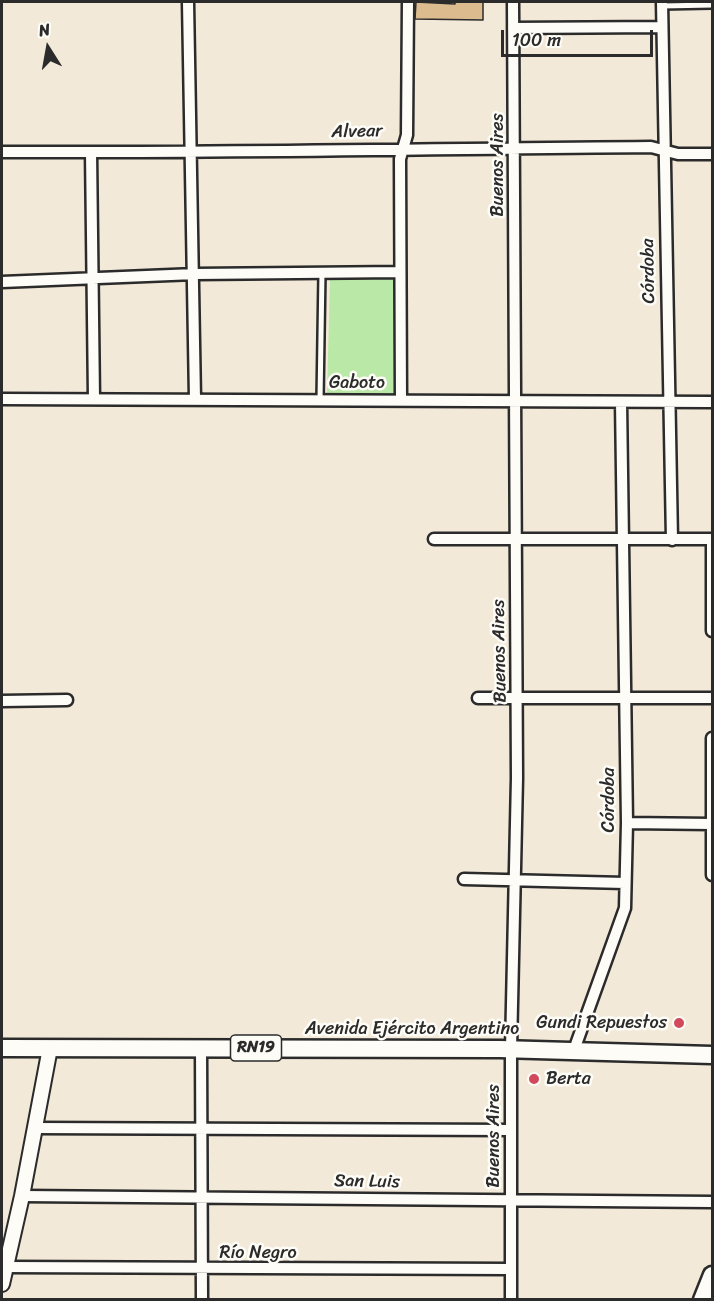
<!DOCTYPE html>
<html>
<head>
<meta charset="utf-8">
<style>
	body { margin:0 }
	#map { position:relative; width:714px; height:1301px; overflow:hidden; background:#f3e9d8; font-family:Sriracha,sans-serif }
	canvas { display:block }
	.frame { position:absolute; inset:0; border:3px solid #2b2b2b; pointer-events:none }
	.north { position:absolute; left:18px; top:18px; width:60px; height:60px; -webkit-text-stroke:4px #fdfcf7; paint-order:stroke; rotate:349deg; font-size:16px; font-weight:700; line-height:24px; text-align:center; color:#2b2b2b }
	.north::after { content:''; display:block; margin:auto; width:21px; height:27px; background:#2b2b2b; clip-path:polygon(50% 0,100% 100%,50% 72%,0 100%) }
	.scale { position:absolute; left:501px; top:30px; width:152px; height:27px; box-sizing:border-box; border:3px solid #2b2b2b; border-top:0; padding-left:8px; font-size:18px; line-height:21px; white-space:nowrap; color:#2b2b2b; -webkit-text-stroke:4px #fdfcf7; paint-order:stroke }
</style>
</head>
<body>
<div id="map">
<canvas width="714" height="1301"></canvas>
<div class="frame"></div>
<div class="north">N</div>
<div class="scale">100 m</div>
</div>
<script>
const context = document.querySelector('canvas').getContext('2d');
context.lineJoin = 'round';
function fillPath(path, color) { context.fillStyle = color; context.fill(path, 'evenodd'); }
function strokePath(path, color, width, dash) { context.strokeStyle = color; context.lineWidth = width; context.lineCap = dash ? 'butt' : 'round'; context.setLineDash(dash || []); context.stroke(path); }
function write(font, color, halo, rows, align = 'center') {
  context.font = font + ' Sriracha,sans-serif'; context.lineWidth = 5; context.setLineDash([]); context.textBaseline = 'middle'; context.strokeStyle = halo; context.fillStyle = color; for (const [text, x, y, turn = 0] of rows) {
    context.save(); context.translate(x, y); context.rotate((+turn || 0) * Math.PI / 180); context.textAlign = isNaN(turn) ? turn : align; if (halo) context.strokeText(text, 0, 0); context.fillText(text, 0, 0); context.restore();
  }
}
const green = new Path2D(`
	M395,278L397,394L327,393L330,279Z`);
const building = new Path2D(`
	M416,2L455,4V2H483V20L415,19Z`);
const service = new Path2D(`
	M662,6L712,5
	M320,400L322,272`);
const minor = new Path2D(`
	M188,2L195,399
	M662,2L672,540
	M513,28L662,27
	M2,152C218,153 435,149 651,147L678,154H712
	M91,152L94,399
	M2,282L195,274L400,272
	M2,399L712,402
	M401,400L400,159L407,135L408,2
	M434,539H712
	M712,539V631
	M478,698H712
	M2,701L67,700
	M712,738V875
	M627,823L712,824
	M464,879L625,883
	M201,1047L202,1300
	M574,1050L625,908L627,823L621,402
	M35,1128L511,1130
	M22,1196L712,1202
	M5,1267L510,1269
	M511,1300V1049L517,778L513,2`);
const tertiary = new Path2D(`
	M2,1284L22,1196L50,1048`);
const primary = new Path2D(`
	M2,1048L500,1049L712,1055
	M702,1300L712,1275`);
const markers = [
	[679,1023,6,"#d1495b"],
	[534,1079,6,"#d1495b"]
];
const shields = [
	[256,1048,51]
];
const shieldNames = [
	["RN19",256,1048]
];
const streetNames = [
	["Alvear",357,132,-1],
	["Buenos Aires",498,165,-90],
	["Córdoba",649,271,-91],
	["Gaboto",357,383],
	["Buenos Aires",500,651,-91],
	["Córdoba",609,800,-90],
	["Avenida Ejército Argentino",412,1029],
	["Buenos Aires",494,1136,-90],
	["San Luis",367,1182,1],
	["Río Negro",258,1253]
];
const poiNames = [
	["Gundi Repuestos",667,1023],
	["Berta",546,1079,"left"]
];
fillPath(green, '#bae9a7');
fillPath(building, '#dcbc8f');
strokePath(building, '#2b2b2b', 1.5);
strokePath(service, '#2b2b2b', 10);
strokePath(minor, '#2b2b2b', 15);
strokePath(tertiary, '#2b2b2b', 18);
strokePath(primary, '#2b2b2b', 21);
strokePath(service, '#fdfcf7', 5);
strokePath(minor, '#fdfcf7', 10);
strokePath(tertiary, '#fdfcf7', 14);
strokePath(primary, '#fdfcf7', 16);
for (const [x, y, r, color] of markers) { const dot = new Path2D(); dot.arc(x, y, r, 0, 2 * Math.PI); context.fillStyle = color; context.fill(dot); strokePath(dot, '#fdfcf7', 2); }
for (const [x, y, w] of shields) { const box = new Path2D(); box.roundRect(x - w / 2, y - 13, w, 26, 4.5); context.fillStyle = '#fdfcf7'; context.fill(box); strokePath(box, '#2b2b2b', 1.5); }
write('bold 16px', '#2b2b2b', null, shieldNames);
write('18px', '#2b2b2b', '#fdfcf7', streetNames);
write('18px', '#2b2b2b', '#fdfcf7', poiNames, 'right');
</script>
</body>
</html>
